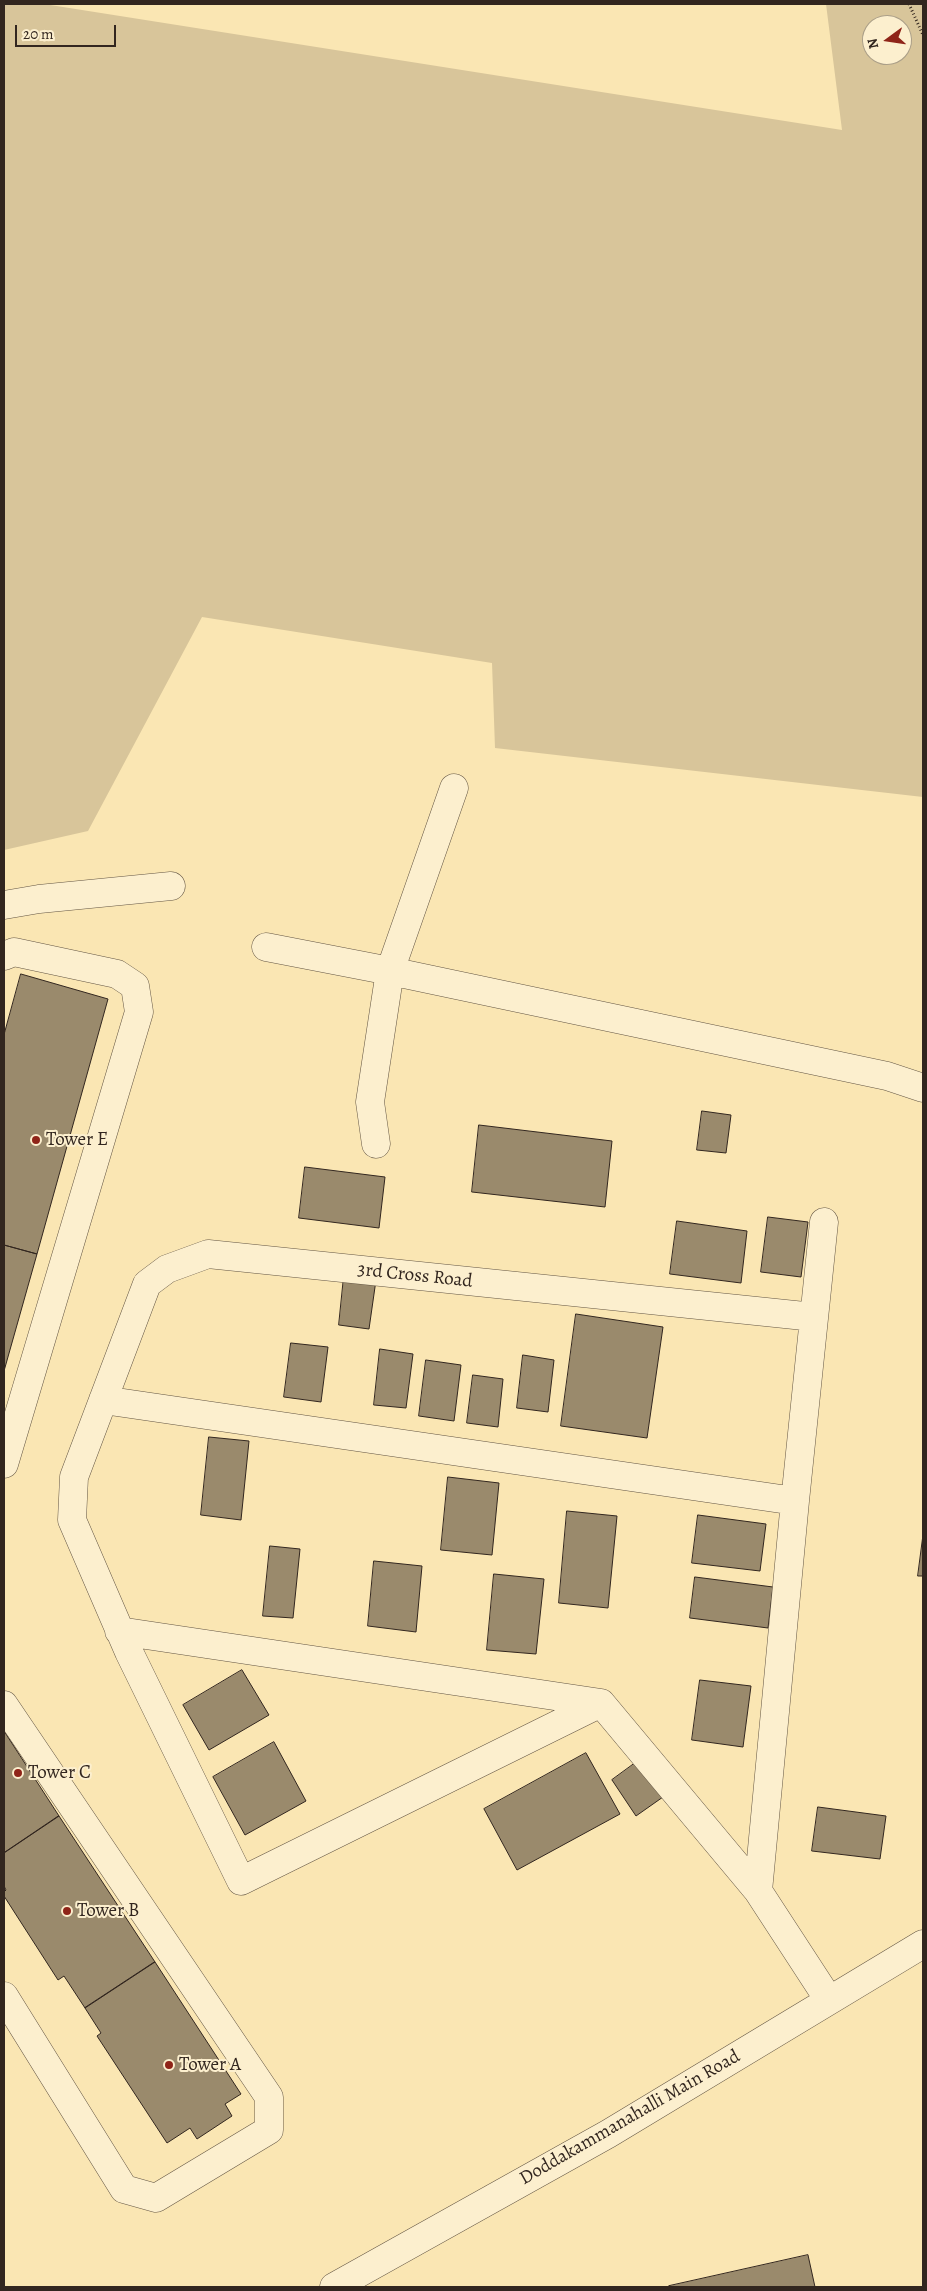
<!DOCTYPE html>
<html>
<head>
<meta charset="utf-8">
<style>
	body { margin:0 }
	#map { position:relative; width:927px; height:2291px; overflow:hidden; background:#fae6b3; font-family:Alegreya,serif }
	canvas { display:block }
	.frame { position:absolute; inset:0; border:5px solid #32261f; pointer-events:none }
	.north { position:absolute; left:862px; top:15px; width:50px; height:50px; box-sizing:border-box; background:#fcefce; border:1px solid #ab9f88; border-radius:50%; rotate:256deg; font-size:14px; font-weight:700; line-height:20px; text-align:center; color:#32261f }
	.north::after { content:''; display:block; margin:auto; width:18px; height:22px; background:#8f2418; clip-path:polygon(50% 0,100% 100%,50% 72%,0 100%) }
	.scale { position:absolute; left:15px; top:25px; width:101px; height:22px; box-sizing:border-box; border:2px solid #32261f; border-top:0; padding-left:6px; font-size:15px; line-height:18px; white-space:nowrap; color:#32261f; -webkit-text-stroke:4px #fcefce; paint-order:stroke }
</style>
</head>
<body>
<div id="map">
<canvas width="927" height="2291"></canvas>
<div class="frame"></div>
<div class="north">N</div>
<div class="scale">20 m</div>
</div>
<script>
const context = document.querySelector('canvas').getContext('2d');
context.lineJoin = 'round';
function fillPath(path, color) { context.fillStyle = color; context.fill(path, 'evenodd'); }
function strokePath(path, color, width, dash) { context.strokeStyle = color; context.lineWidth = width; context.lineCap = dash ? 'butt' : 'round'; context.setLineDash(dash || []); context.stroke(path); }
function write(font, color, halo, rows, align = 'center') {
  context.font = font + ' Alegreya,serif'; context.lineWidth = 4; context.setLineDash([]); context.textBaseline = 'middle'; context.strokeStyle = halo; context.fillStyle = color; for (const [text, x, y, turn = 0] of rows) {
    context.save(); context.translate(x, y); context.rotate((+turn || 0) * Math.PI / 180); context.textAlign = isNaN(turn) ? turn : align; if (halo) context.strokeText(text, 0, 0); context.fillText(text, 0, 0); context.restore();
  }
}
const green = new Path2D(`
	M4,4H44L842,130L826,4H923V797L495,748L492,663L202,617L88,831L4,850ZM872,25H902V55H872Z`);
const building = new Path2D(`
	M21,974L108,999L37,1254L4,1245V1035Z
	M702,1111L731,1115L726,1153L697,1150Z
	M479,1125L612,1141L605,1207L472,1192Z
	M305,1167L385,1177L379,1228L299,1218Z
	M768,1217L808,1222L801,1277L761,1272Z
	M677,1221L747,1231L741,1283L670,1274Z
	M4,1245L37,1254L4,1371Z
	M344,1276L376,1280L369,1329L339,1325Z
	M576,1314L663,1327L647,1438L561,1426Z
	M291,1343L328,1347L321,1402L284,1397Z
	M380,1349L413,1354L406,1408L374,1405Z
	M523,1355L554,1360L548,1412L517,1408Z
	M426,1360L461,1365L454,1421L419,1416Z
	M473,1375L503,1379L498,1427L467,1423Z
	M209,1437L249,1441L241,1520L201,1515Z
	M448,1477L499,1483L492,1555L441,1550Z
	M567,1511L617,1516L608,1608L559,1603Z
	M698,1515L766,1524L760,1571L692,1563Z
	M923,1535V1576H918Z
	M270,1546L300,1549L293,1618L263,1616Z
	M374,1561L422,1566L416,1632L368,1626Z
	M494,1574L544,1579L536,1654L487,1650Z
	M695,1577L773,1587L768,1628L690,1618Z
	M242,1670L269,1715L209,1750L183,1705Z
	M700,1680L751,1686L743,1747L692,1740Z
	M4,1731L59,1816L4,1853Z
	M274,1742L306,1801L245,1835L213,1777Z
	M586,1753L620,1814L517,1870L484,1809Z
	M638,1761L663,1797L636,1816L612,1780Z
	M818,1807L886,1816L880,1859L812,1851Z
	M59,1816L155,1962L85,2008L64,1976L58,1980L4,1896V1892L6,1890L4,1886V1853Z
	M155,1962L241,2094L225,2104L232,2116L197,2139L190,2128L167,2143L97,2036L101,2033L85,2008Z
	M808,2255L815,2287H670L669,2286Z`);
const path = new Path2D(`
	M909,4L923,35`);
const minor = new Path2D(`
	M4,905L39,899L171,886
	M266,947L390,971L887,1076L923,1088
	M4,956L14,952L117,974L135,986L139,1012L4,1464
	M376,1144L370,1102L390,971L454,788
	M103,1400L795,1501
	M119,1631L601,1703L758,1891L829,2000
	M601,1703L241,1881L129,1652L72,1520L74,1477L147,1284L167,1269L208,1254L814,1317
	M4,1705L269,2097V2130L156,2198L124,2189L4,1996
	M758,1891L795,1501L824,1222
	M334,2287L608,2134L923,1944`);
const markers = [
	[36,1140,5,"#8f2418"],
	[18,1773,5,"#8f2418"],
	[67,1911,5,"#8f2418"],
	[169,2065,5,"#8f2418"]
];
const poiNames = [
	["Tower E",46,1140],
	["Tower C",28,1773],
	["Tower B",77,1911],
	["Tower A",179,2065]
];
const streetNames = [
	["3rd Cross Road",415,1276,6],
	["Doddakammanahalli Main Road",630,2118,-30]
];
fillPath(green, '#d8c59a');
fillPath(building, '#9a8a6c');
strokePath(building, '#32261f', 1);
strokePath(minor, '#645644', 29);
strokePath(path, '#32261f', 3, [1, 2.5]);
strokePath(minor, '#fcefce', 28);
for (const [x, y, r, color] of markers) { const dot = new Path2D(); dot.arc(x, y, r, 0, 2 * Math.PI); context.fillStyle = color; context.fill(dot); strokePath(dot, '#fcefce', 2); }
write('19px', '#32261f', '#fcefce', poiNames, 'left');
write('19px', '#32261f', '#fcefce', streetNames);
</script>
</body>
</html>
